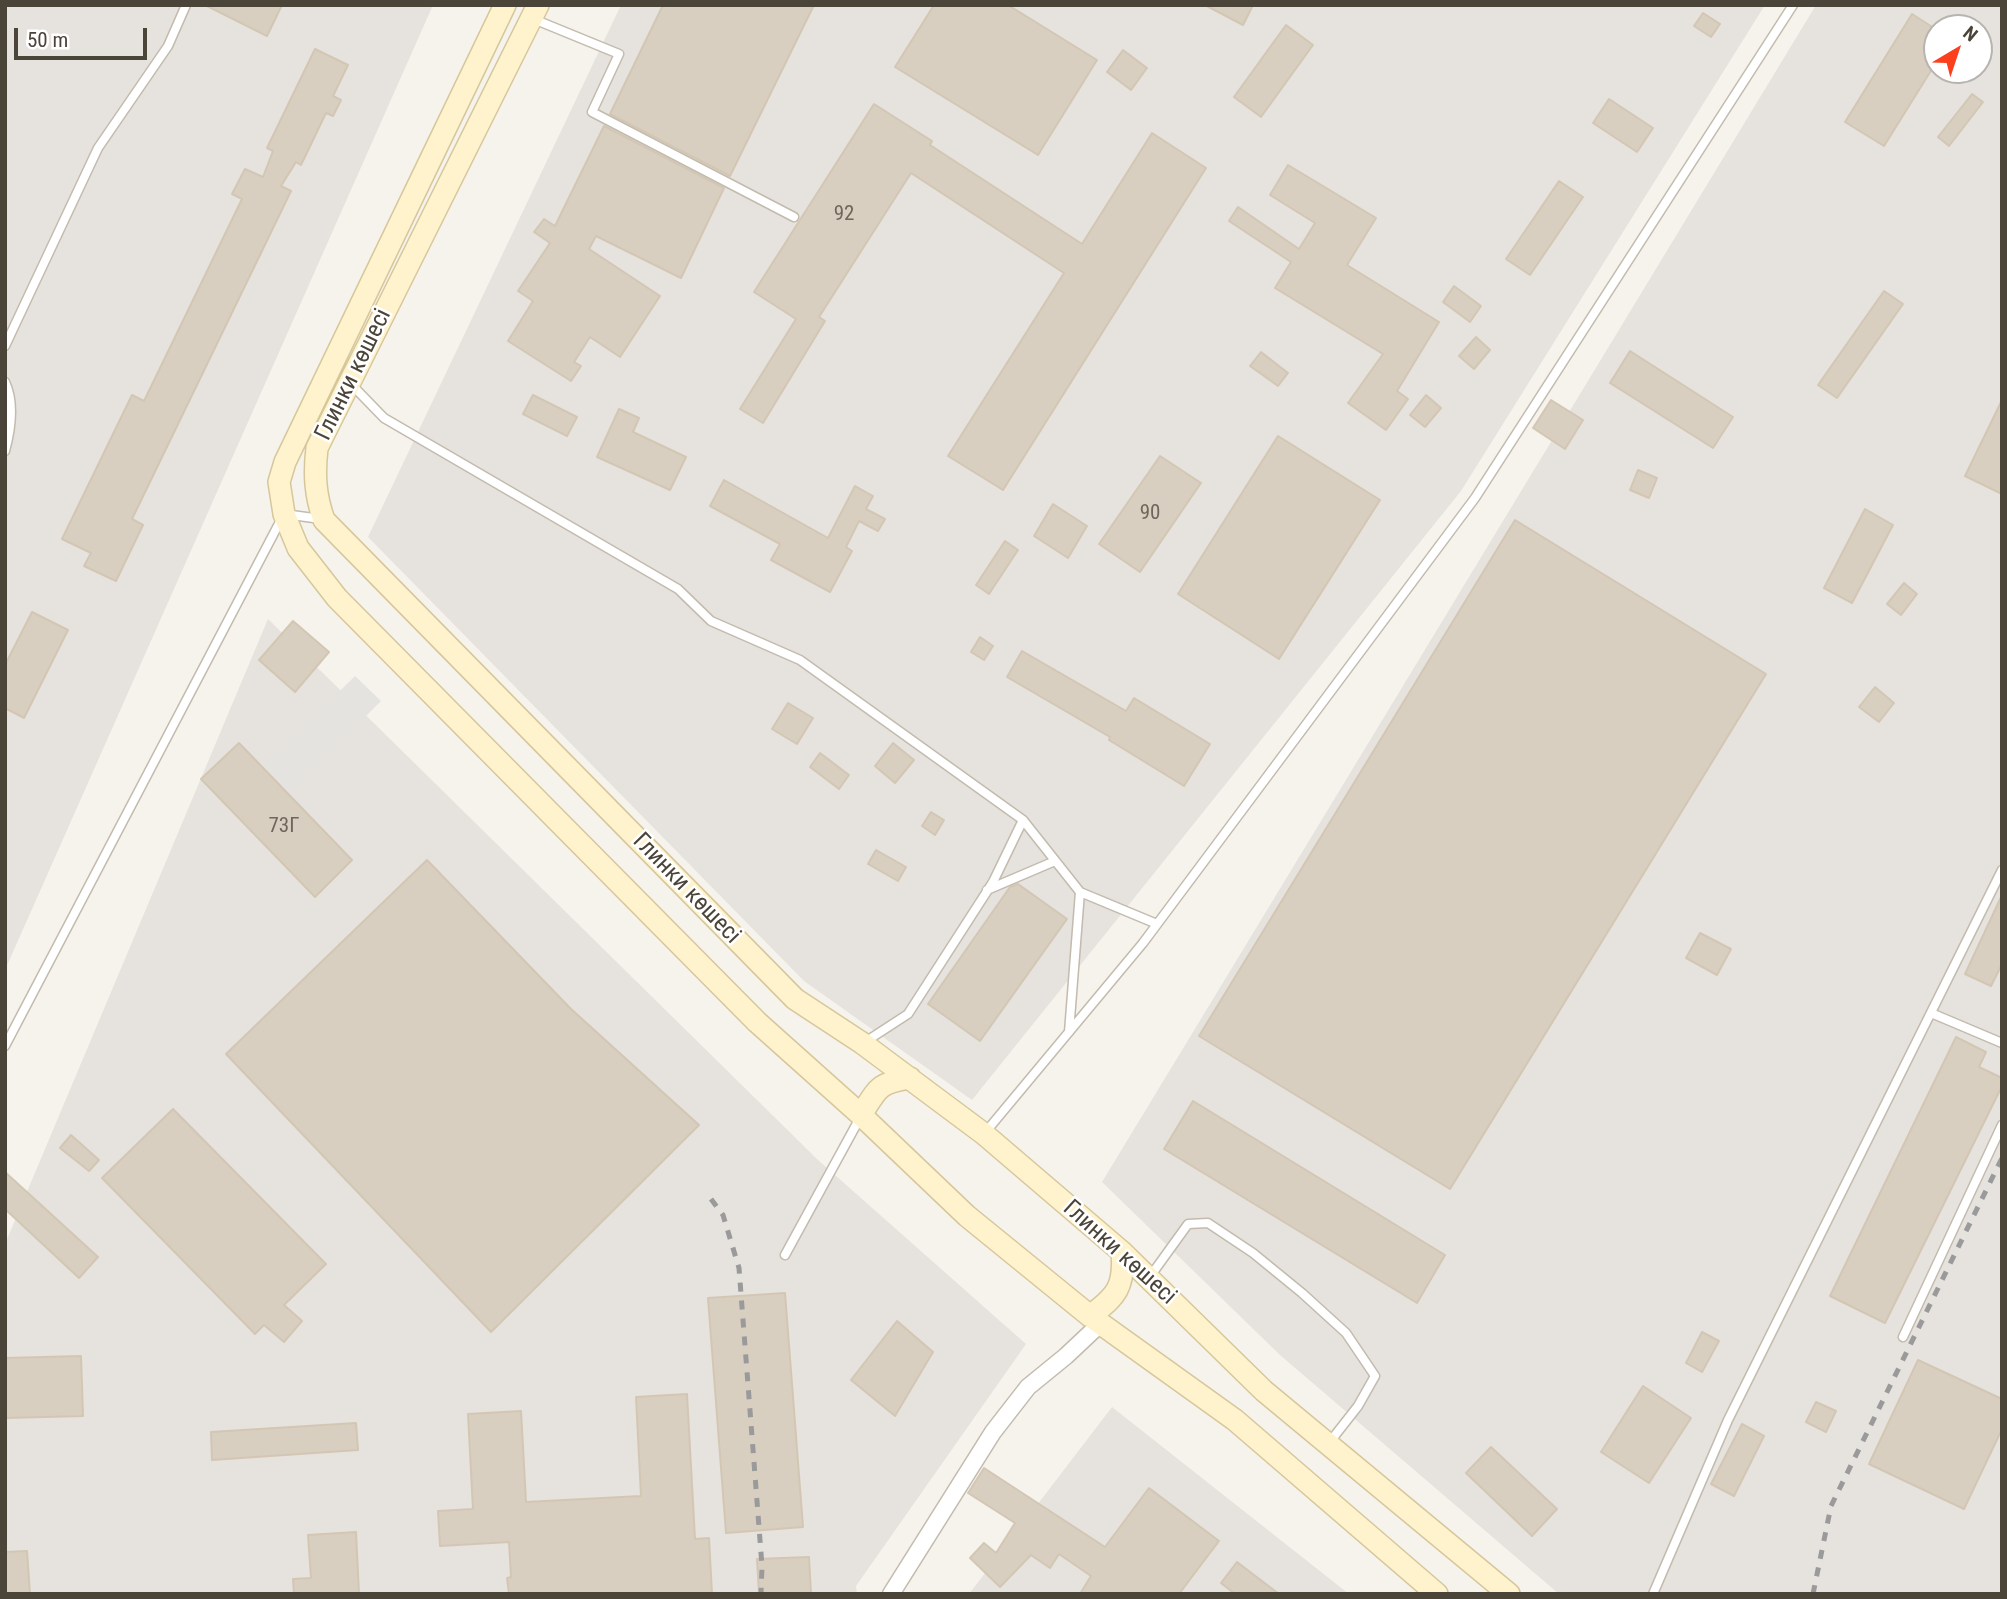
<!DOCTYPE html>
<html>
<head>
<meta charset="utf-8">
<style>
	body { margin:0 }
	#map { position:relative; width:2007px; height:1599px; overflow:hidden; background:#f6f3ec; font-family:"Roboto Condensed",sans-serif }
	canvas { display:block }
	.frame { position:absolute; inset:0; border:7px solid #4b4439; pointer-events:none }
	.north { position:absolute; left:1923px; top:14px; width:70px; height:70px; box-sizing:border-box; background:#fff; border:2px solid #b7b4b0; border-radius:50%; rotate:39deg; font-size:19px; font-weight:700; line-height:28px; text-align:center; color:#4b4439 }
	.north::after { content:''; display:block; margin:auto; width:24px; height:32px; background:#fc3f1d; clip-path:polygon(50% 0,100% 100%,50% 72%,0 100%) }
	.scale { position:absolute; left:14px; top:28px; width:133px; height:32px; box-sizing:border-box; border:4px solid #4b4439; border-top:0; padding-left:9px; font-size:21px; line-height:24px; white-space:nowrap; color:#4b4439; -webkit-text-stroke:5px #fff; paint-order:stroke }
</style>
</head>
<body>
<div id="map">
<canvas width="2007" height="1599"></canvas>
<div class="frame"></div>
<div class="north">N</div>
<div class="scale">50 m</div>
</div>
<script>
const context = document.querySelector('canvas').getContext('2d');
context.lineJoin = 'round';
function fillPath(path, color) { context.fillStyle = color; context.fill(path, 'evenodd'); }
function strokePath(path, color, width, dash) { context.strokeStyle = color; context.lineWidth = width; context.lineCap = dash ? 'butt' : 'round'; context.setLineDash(dash || []); context.stroke(path); }
function write(font, color, halo, rows, align = 'center') {
  context.font = font + ' "Roboto Condensed",sans-serif'; context.lineWidth = 5; context.setLineDash([]); context.textBaseline = 'middle'; context.strokeStyle = halo; context.fillStyle = color; for (const [text, x, y, turn = 0] of rows) {
    context.save(); context.translate(x, y); context.rotate((+turn || 0) * Math.PI / 180); context.textAlign = isNaN(turn) ? turn : align; if (halo) context.strokeText(text, 0, 0); context.fillText(text, 0, 0); context.restore();
  }
}
const industrial = new Path2D(`
	M5,5H433L5,970Z
	M621,5H1765L1461,491L972,1100L804,981L368,537Z
	M1816,5H2002V1594H1559L1280,1355L1102,1182ZM1937,28H1979V70H1937Z
	M268,619L818,1160L1026,1344L856,1586L857,1594H5V1244Z
	M1112,1407L1349,1594H969Z`);
const parking = new Path2D(`
	M355,676L381,701L288,794L263,767Z`);
const building = new Path2D(`
	M205,5H282L267,36Z
	M663,5H814L730,176L610,114Z
	M934,5H1008L1097,60L1038,155L895,67Z
	M1205,5H1253L1243,25Z
	M1703,13L1720,24L1711,37L1694,26Z
	M1912,14L1937,30V61L1884,146L1845,122Z
	M1286,25L1313,45L1261,117L1234,97Z
	M315,49L348,65L333,96L341,100L333,116L326,113L301,165L296,162L281,186L291,191L132,519L143,525L116,581L84,566L91,553L62,539L132,395L144,401L242,199L232,194L245,169L263,177L273,151L267,148Z
	M1123,50L1147,68L1131,90L1107,72Z
	M1972,94L1983,102L1949,146L1938,137Z
	M1609,99L1653,128L1637,152L1593,123Z
	M874,104L932,141L930,145L1082,244L1152,133L1206,168L1003,490L948,456L1064,273L911,173L819,317L825,321L763,423L740,409L796,319L754,292Z
	M604,126L724,188L681,278L596,236L589,249L660,296L620,357L590,337L574,362L581,366L571,381L508,341L533,301L518,291L550,243L534,232L544,219L555,226Z
	M1288,165L1376,218L1347,265L1439,322L1397,391L1408,399L1386,430L1348,403L1383,354L1275,288L1291,262L1229,221L1238,207L1299,249L1315,223L1270,195Z
	M1559,181L1583,197L1530,275L1506,259Z
	M1454,286L1481,306L1470,322L1443,302Z
	M1884,291L1903,304L1837,398L1818,385Z
	M1476,337L1490,350L1474,369L1459,356Z
	M1630,351L1733,417L1713,448L1610,383Z
	M1261,352L1288,373L1278,386L1250,366Z
	M533,395L577,417L567,436L523,414Z
	M1426,395L1441,408L1425,427L1410,415Z
	M1551,400L1583,420L1565,449L1533,428Z
	M2002,400V494L1965,476Z
	M619,409L639,418L633,432L686,457L670,490L597,457Z
	M1278,436L1380,500L1279,659L1178,594Z
	M1160,456L1201,483L1140,572L1099,544Z
	M1638,470L1657,478L1649,498L1630,490Z
	M724,480L828,538L855,486L873,496L866,509L885,519L878,531L859,521L846,547L852,551L830,592L771,560L780,544L710,506Z
	M1053,504L1087,526L1068,558L1034,536Z
	M1865,509L1893,525L1852,603L1824,588Z
	M1515,520L1766,674L1450,1189L1199,1036Z
	M1005,541L1018,550L989,594L976,585Z
	M1904,583L1917,594L1901,615L1887,604Z
	M32,612L68,630L24,718L5,708V665Z
	M293,621L329,652L295,692L259,660Z
	M980,637L993,646L984,660L971,652Z
	M1022,651L1126,711L1134,698L1210,744L1184,786L1109,740L1110,737L1007,677Z
	M1875,687L1894,703L1879,722L1859,707Z
	M788,703L813,718L797,744L772,729Z
	M239,743L352,860L315,897L201,779Z
	M893,743L914,760L895,783L875,766Z
	M820,753L849,775L839,789L810,767Z
	M931,812L944,820L935,835L922,826Z
	M876,850L906,867L898,881L868,864Z
	M427,860L571,1009L699,1125L491,1332L226,1054Z
	M1018,884L1067,919L980,1041L928,1004L1010,887Z
	M2002,895V964L1991,986L1965,974Z
	M1700,933L1731,949L1717,975L1686,958Z
	M1956,1037L1986,1052L1979,1067L2002,1078V1086L1885,1323L1830,1296Z
	M1193,1101L1445,1255L1417,1303L1164,1149Z
	M173,1109L326,1264L284,1305L302,1321L284,1342L264,1325L255,1334L102,1178Z
	M71,1135L99,1160L89,1171L60,1148Z
	M5,1172L98,1257L79,1278L5,1209Z
	M785,1293L803,1527L726,1533L708,1298Z
	M897,1321L933,1352L895,1416L851,1380Z
	M1702,1332L1719,1341L1702,1372L1686,1363Z
	M81,1356L83,1416L5,1418V1358Z
	M1918,1360L2002,1399V1429L1964,1509L1869,1464Z
	M1643,1386L1691,1418L1649,1483L1601,1452Z
	M687,1394L695,1539L709,1538L712,1594H509L507,1578L511,1577L509,1542L440,1546L438,1511L473,1509L468,1414L521,1411L526,1502L641,1496L636,1397Z
	M1816,1402L1836,1411L1826,1432L1806,1422Z
	M356,1423L358,1450L212,1460L211,1432Z
	M1742,1424L1764,1436L1734,1496L1711,1484Z
	M1491,1447L1557,1509L1532,1536L1466,1473Z
	M984,1468L1105,1547L1149,1488L1219,1541L1179,1594H1080L1091,1576L1059,1554L1050,1568L1031,1555L1000,1587L970,1558L984,1543L996,1553L1015,1523L968,1493Z
	M356,1532L359,1594H294L293,1579L311,1578L308,1535Z
	M27,1551L30,1594H5V1552Z
	M809,1557L811,1594H759L757,1559Z
	M1237,1562L1279,1594H1235L1221,1583Z`);
const lane = new Path2D(`
	M531,18L619,54L592,112L794,217
	M5,346L98,148L168,46L186,5
	M5,382C15,403 11,429 5,451
	M352,385L384,418L678,589L711,621L800,660L1023,820L1080,892L1157,924
	M987,890L1055,861
	M1931,1013L2002,1043
	M1069,1032L1080,892
	M865,1042L908,1014L993,882L1023,820
	M5,1046L284,514L321,519
	M984,1134L1143,943L1475,498L1793,5
	M785,1255L861,1116
	M1149,1278L1188,1224L1208,1223L1253,1253L1302,1293L1346,1333L1375,1376L1358,1406L1329,1443
	M1903,1337L2002,1125
	M1653,1594L1728,1420L2002,870`);
const street = new Path2D(`
	M891,1594L993,1432L1028,1387L1066,1356L1100,1324`);
const secondary = new Path2D(`
	M505,5L285,462L279,482L284,514L298,548L337,598L757,1022L861,1115L967,1216L1090,1316L1235,1420L1437,1594
	M538,5L317,448C314,474 315,495 324,520L795,999L862,1043L984,1134L1122,1252L1264,1391L1509,1594
	M861,1115C878,1088 878,1083 910,1078
	M1090,1316C1117,1296 1125,1286 1122,1252`);
const rail = new Path2D(`
	M711,1199L723,1215L739,1268L762,1566L761,1594
	M1813,1594L1831,1506L2002,1158`);
const numberNames = [
	["92",844,215],
	["90",1150,514],
	["73Г",284,827]
];
const streetNames = [
	["Глинки көшесі",354,375,-64],
	["Глинки көшесі",686,889,46],
	["Глинки көшесі",1119,1253,42]
];
fillPath(industrial, '#e6e2dd');
fillPath(parking, '#e5e3e0');
fillPath(building, '#d8cfc1');
strokePath(building, '#d3c7b4', 2);
strokePath(lane, '#c2bbae', 11);
strokePath(street, '#c2bbae', 19);
strokePath(secondary, '#d6c79b', 24);
strokePath(lane, '#fff', 8);
strokePath(street, '#fff', 16);
strokePath(secondary, '#fff3cd', 21);
strokePath(rail, '#9a9a9a', 5, [9, 9]);
write('21px', '#6e675b', null, numberNames);
write('24px', '#4b4439', '#fff', streetNames);
</script>
</body>
</html>
